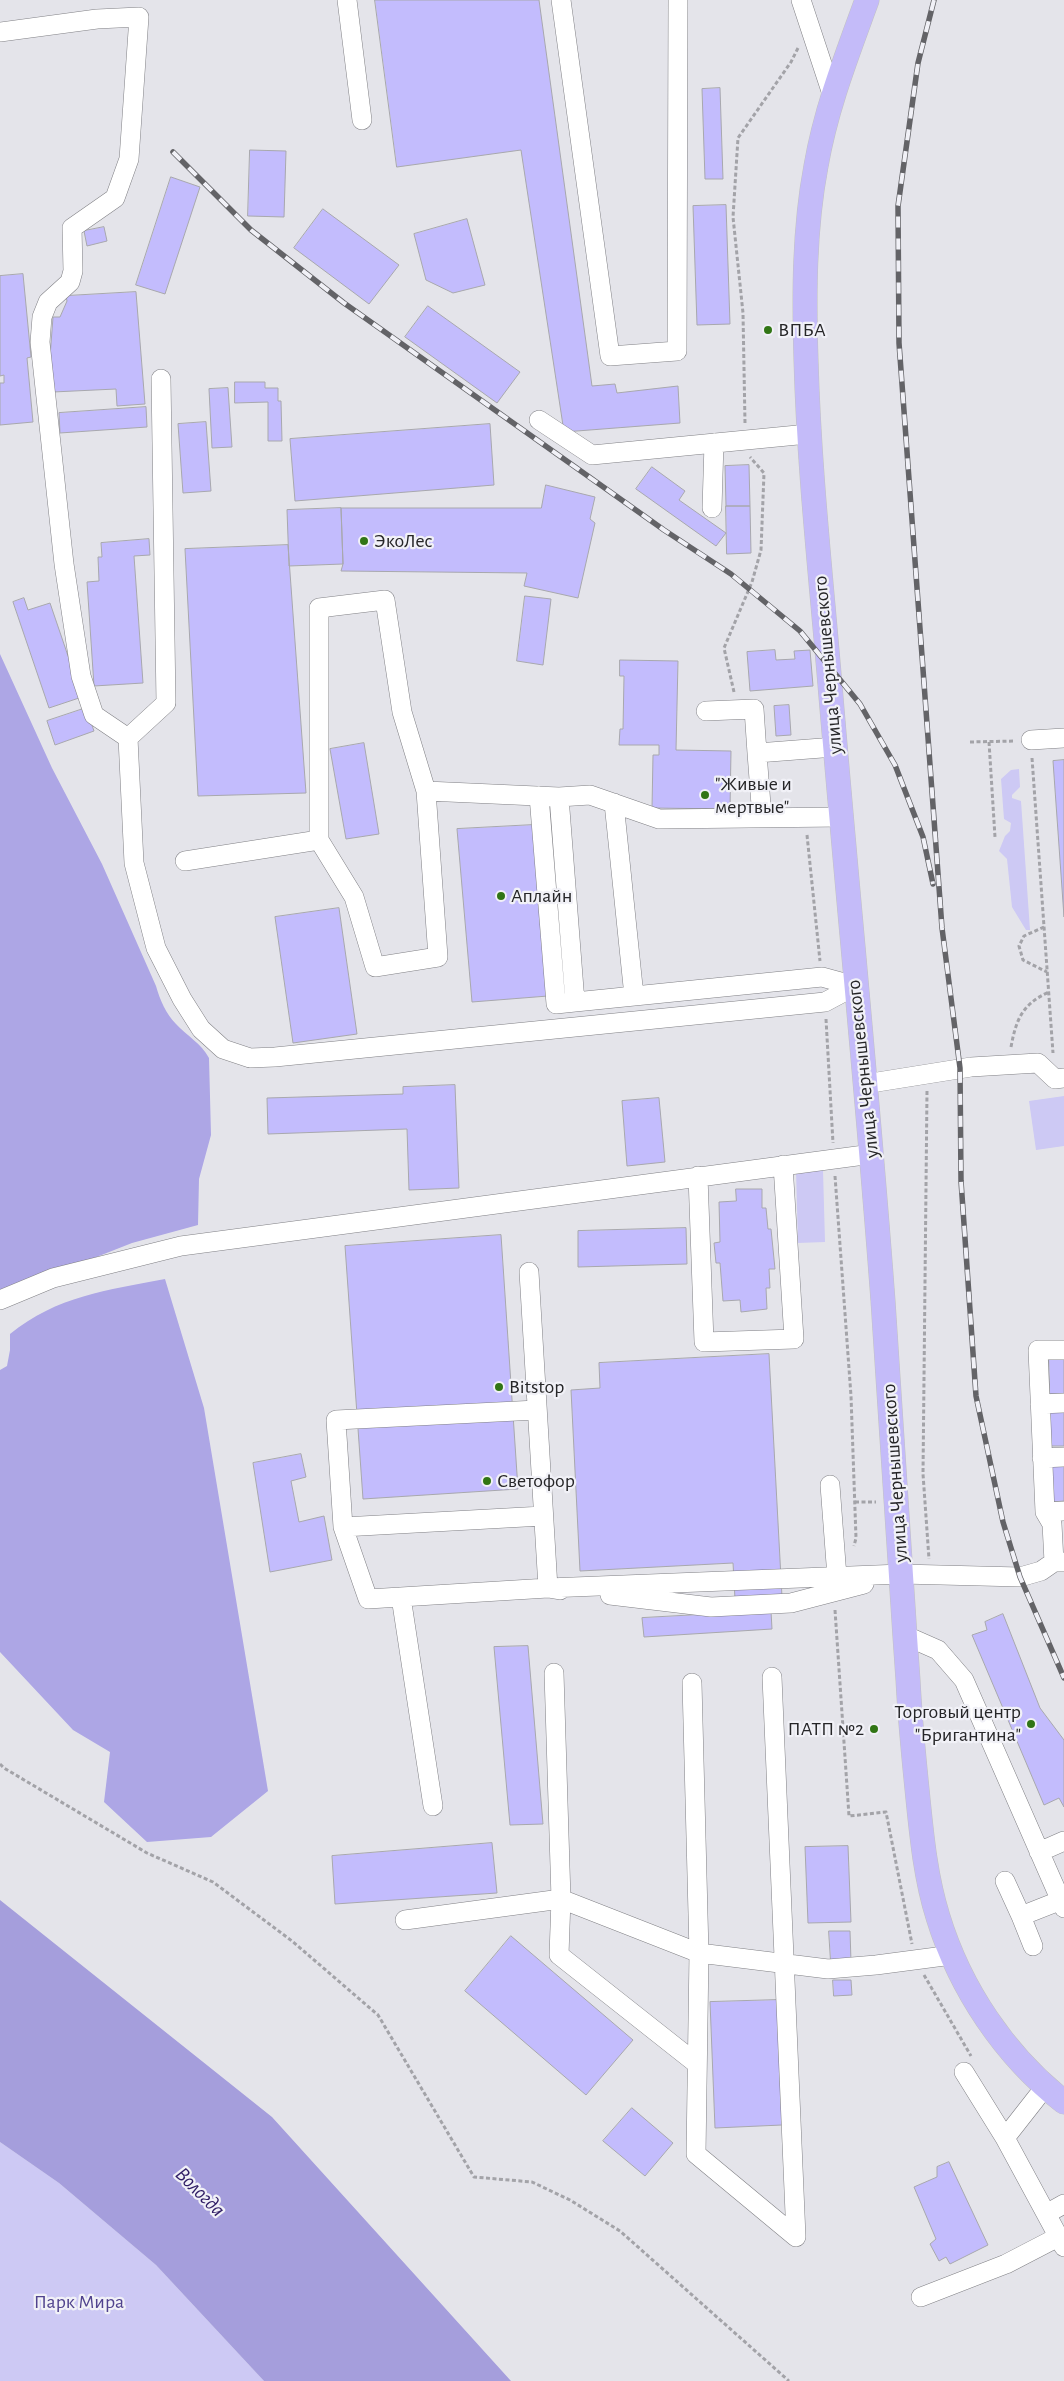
<!DOCTYPE html>
<html>
<head>
<meta charset="utf-8">
<style>
	body { margin:0 }
	canvas { display:block; background:#e4e4ea }
</style>
</head>
<body>
<canvas width="1064" height="2381"></canvas>
<script>
const context = document.querySelector('canvas').getContext('2d');
context.lineJoin = 'round';
function fillPath(path, color) { context.fillStyle = color; context.fill(path, 'evenodd'); }
function strokePath(path, color, width, dash) { context.strokeStyle = color; context.lineWidth = width; context.lineCap = dash ? 'butt' : 'round'; context.setLineDash(dash || []); context.stroke(path); }
function write(font, color, halo, rows, align = 'center') {
  context.font = font + ' "Alegreya Sans",sans-serif'; context.lineWidth = 4.5; context.setLineDash([]); context.textBaseline = 'middle'; context.strokeStyle = halo; context.fillStyle = color; for (const [text, x, y, turn = 0] of rows) {
    context.save(); context.translate(x, y); context.rotate((+turn || 0) * Math.PI / 180); context.textAlign = isNaN(turn) ? turn : align; if (halo) context.strokeText(text, 0, 0); context.fillText(text, 0, 0); context.restore();
  }
}
const green = new Path2D(`
	M1019,769L1020,787L1012,795V798L1021,801L1030,930H1026L1012,907L1007,859L999,851L1005,836L1010,831L1011,823L1004,819L1001,779L1011,770Z
	M1064,1096V1146L1036,1150L1029,1101Z
	M796,1170H823L825,1242L798,1243Z
	M0,2142L59,2183L156,2265L264,2381H0Z`);
const forest = new Path2D(`
	M0,654L52,768L102,864L156,986C160,1000 166,1014 176,1024C187,1036 201,1043 209,1058L211,1135L199,1179L198,1225L132,1243L0,1295Z
	M165,1279L204,1408L268,1791L211,1837L147,1842L104,1802L110,1752L73,1730L0,1652V1370L7,1366L10,1350V1334C57,1296 107,1290 165,1279Z`);
const water = new Path2D(`
	M0,1900L272,2117L511,2381H264L156,2265L59,2183L0,2142Z`);
const building = new Path2D(`
	M375,0H539L592,386L615,384L617,393L678,386L680,423L564,432L521,150L397,167Z
	M720,88L723,179H705L702,89Z
	M250,150L286,151L284,217L248,216Z
	M171,177L200,187L165,294L136,285Z
	M726,205L730,324L697,325L693,206Z
	M323,209L399,265L369,304L294,248Z
	M467,219L485,285L453,293L426,280L414,234Z
	M104,227L107,241L87,246L84,231Z
	M23,274L31,357L27,358L33,422L0,425V383H4V375L0,376V276Z
	M136,292L145,404L117,406L116,389L53,392L50,357L53,317H60L67,301L66,296Z
	M428,306L520,372L497,403L405,337Z
	M235,382H265V388H278V401H281L282,441H268V402L235,403Z
	M228,388L232,447L212,448L209,389Z
	M146,407L147,427L60,433L59,413Z
	M206,422L211,491L183,493L178,424Z
	M490,424L494,485L295,501L290,439Z
	M749,465L750,506H726L725,466Z
	M652,467L685,491L679,500L726,533L716,546L636,489Z
	M546,485L595,497L590,519L595,523L578,598L524,586L527,573L341,571L343,564L341,508H541Z
	M726,506H750L751,553L727,554Z
	M341,508L343,564L289,566L287,510Z
	M149,539L150,555L134,556L143,683L94,686L87,582L99,581L98,557H102L101,543Z
	M288,545L306,793L198,796L185,549Z
	M525,596L551,599L543,665L517,661Z
	M24,598L28,610L50,603L82,697L49,708L13,602Z
	M775,650L776,660L795,659L794,651L810,650L813,686L750,691L747,652Z
	M620,660L678,661L676,750L731,751L730,809L652,808L653,755H659V745H619L620,729H623L624,676H620Z
	M789,705L791,735L776,736L774,706Z
	M86,708L94,731L55,745L47,721Z
	M364,743L379,834L346,839L330,749Z
	M1064,760V917L1053,761Z
	M533,825L548,996L472,1002L457,829Z
	M339,908L357,1034L293,1043L275,917Z
	M455,1085L459,1188L409,1190L407,1129L268,1134L267,1098L403,1094V1087Z
	M659,1098L665,1162L627,1166L622,1101Z
	M736,1189H762V1208H766L768,1229H771L775,1269H769L770,1288H766L767,1309L741,1312L740,1300L723,1301L720,1263H716L714,1243L720,1242L719,1202L736,1201Z
	M686,1228L687,1264L578,1267V1231Z
	M501,1235L518,1489L363,1499L345,1246Z
	M769,1354L782,1597L735,1599L733,1563L580,1571L571,1390L600,1388L599,1363Z
	M1049,1359H1064V1394H1050Z
	M1064,1412V1446H1050L1049,1413Z
	M301,1454L306,1477L291,1481L299,1522L324,1516L332,1560L270,1572L253,1463Z
	M1051,1466H1064V1501L1052,1502Z
	M771,1611L772,1629L644,1637L642,1618Z
	M1003,1614L1040,1708L1064,1740V1807L1059,1798L1044,1805L972,1635L987,1630L985,1622Z
	M528,1646L543,1824L510,1825L494,1647Z
	M492,1843L497,1893L335,1904L332,1856Z
	M848,1846L851,1922L808,1923L805,1847Z
	M829,1931H850L851,1961L831,1962Z
	M511,1936L633,2040L586,2095L465,1991Z
	M833,1980H851L852,1995L834,1996Z
	M777,2000L782,2125L715,2128L710,2002Z
	M632,2108L673,2143L645,2176L603,2141Z
	M949,2162L988,2245L950,2264L946,2257L939,2261L930,2244L936,2239L914,2187L937,2177V2167Z`);
const path = new Path2D(`
	M745,423L743,313L733,217L738,138L791,62L798,48
	M734,692L724,648L752,582L761,550L764,473L750,457
	M970,742L1015,741
	M989,742L995,837
	M1032,758L1053,1053
	M807,835L820,961
	M1044,927L1024,936L1019,946L1023,960L1047,972
	M826,1019L833,1143
	M1011,1047C1016,1020 1022,1004 1049,992
	M927,1091L923,1474L929,1559
	M835,1176L851,1396L856,1538L854,1546
	M855,1502H876
	M835,1610L849,1816L886,1812L912,1944
	M0,1764L4,1768L147,1853L213,1882L292,1941L378,2015L474,2177L532,2182L570,2200L620,2231L789,2381
	M924,1975L971,2056`);
const minor = new Path2D(`
	M347,0L362,120
	M561,0L610,356L677,351L678,0
	M801,0L832,94
	M0,32L97,19L139,17L129,159L115,198L72,228L73,271L70,282L48,302L42,317L40,342L64,564L81,676L94,715L128,738L134,863L156,948L182,999L201,1029L223,1049L250,1058L275,1057L825,1002L855,986
	M539,420L592,455L808,434
	M712,508L714,443
	M706,711L754,709L757,753
	M128,738L166,703L161,379
	M1031,740L1064,738
	M539,796L556,1004L575,1002
	M559,797L575,1002L822,977L855,986
	M614,803L634,996
	M762,818L757,753L835,747
	M319,840L354,897L375,967L438,957L426,791
	M185,861L319,840V608L385,600L402,712L426,791L559,797L590,795L659,819L841,817
	M865,1084L971,1067L1038,1063L1055,1079L1064,1078
	M698,1176L704,1342L794,1339L783,1165
	M529,1272L548,1588L901,1574L1020,1577L1041,1571L1054,1562H1064
	M0,1300L53,1278L181,1246L872,1154
	M1040,1404L1064,1403
	M537,1410L336,1420L343,1527L543,1516
	M1042,1458L1064,1457
	M830,1485L837,1577
	M1045,1512L1064,1511
	M343,1527L368,1599L548,1588L560,1590
	M1054,1562L1052,1524L1045,1512L1038,1350H1064
	M610,1595L711,1607L791,1603L864,1584
	M401,1597L433,1806
	M904,1635L938,1650L964,1680L1064,1908
	M554,1673L561,1899L559,1955L697,2064
	M692,1683L699,1953L696,2154L796,2237L772,1677
	M1039,1852L1064,1841
	M1005,1881L1021,1916L1064,1899
	M1021,1916L1033,1946
	M405,1920L561,1899L699,1953L828,1969L876,1965L952,1955
	M964,2072L1005,2138
	M1045,2087L1005,2138L1064,2247
	M1046,2214L1064,2204
	M921,2297L1006,2264L1058,2237`);
const major = new Path2D(`
	M867,0C847,55 826,108 816,166C804,229 804,296 806,360C809,469 821,577 830,685C847,891 868,1096 883,1301C892,1428 899,1554 908,1680C910,1720 914,1760 918,1799C922,1839 926,1879 938,1917C960,1989 1005,2056 1064,2102`);
const rail = new Path2D(`
	M934,0L918,63L898,206L899,343L942,928L960,1068L961,1181L976,1396L1003,1522L1020,1577L1064,1678
	M173,152L251,230L344,303L664,530L731,574L800,631L860,704L895,765L923,837L933,884`);
const markers = [
	[768,330,5,"#317515"],
	[364,541,5,"#317515"],
	[705,795,5,"#317515"],
	[501,896,5,"#317515"],
	[499,1387,5,"#317515"],
	[487,1481,5,"#317515"],
	[1031,1724,5,"#317515"],
	[874,1729,5,"#317515"]
];
const poiNames = [
	["ВПБА",778,330],
	["ЭкоЛес",374,541],
	["\"Живые и",715,784],
	["мертвые\"",715,807],
	["Аплайн",511,896],
	["Bitstop",509,1387],
	["Светофор",497,1481],
	["Торговый центр",1021,1712,"right"],
	["\"Бригантина\"",1021,1735,"right"],
	["ПАТП №2",864,1729,"right"]
];
const streetNames = [
	["улица Чернышевского",828,665,-95],
	["улица Чернышевского",863,1069,-96],
	["улица Чернышевского",895,1473,-94]
];
const parkNames = [
	["Парк Мира",79,2302]
];
const waterNames = [
	["Вологда",200,2192,45]
];
fillPath(green, '#cdc9f4');
fillPath(forest, '#ada6e5');
fillPath(water, '#a59edc');
fillPath(building, '#c3bcfd');
strokePath(building, '#a8a8ad', 1);
strokePath(minor, '#808085', 20);
strokePath(major, '#c2c2c3', 25);
strokePath(path, '#a3a3a8', 3, [4, 2.5]);
strokePath(minor, '#fff', 19);
strokePath(major, '#c4bbf9', 24);
strokePath(rail, '#636367', 5.5);
strokePath(rail, '#f1f1f7', 4, [11]);
for (const [x, y, r, color] of markers) { const dot = new Path2D(); dot.arc(x, y, r, 0, 2 * Math.PI); context.fillStyle = color; context.fill(dot); strokePath(dot, '#f1f1f7', 2); }
write('20px', '#262628', '#f1f1f7', poiNames, 'left');
write('20px', '#262628', '#f1f1f7', streetNames);
write('20px', '#50438e', '#f1f1f7', parkNames);
write('italic 21px', '#2f1d65', '#f1f1f7', waterNames);
</script>
</body>
</html>
